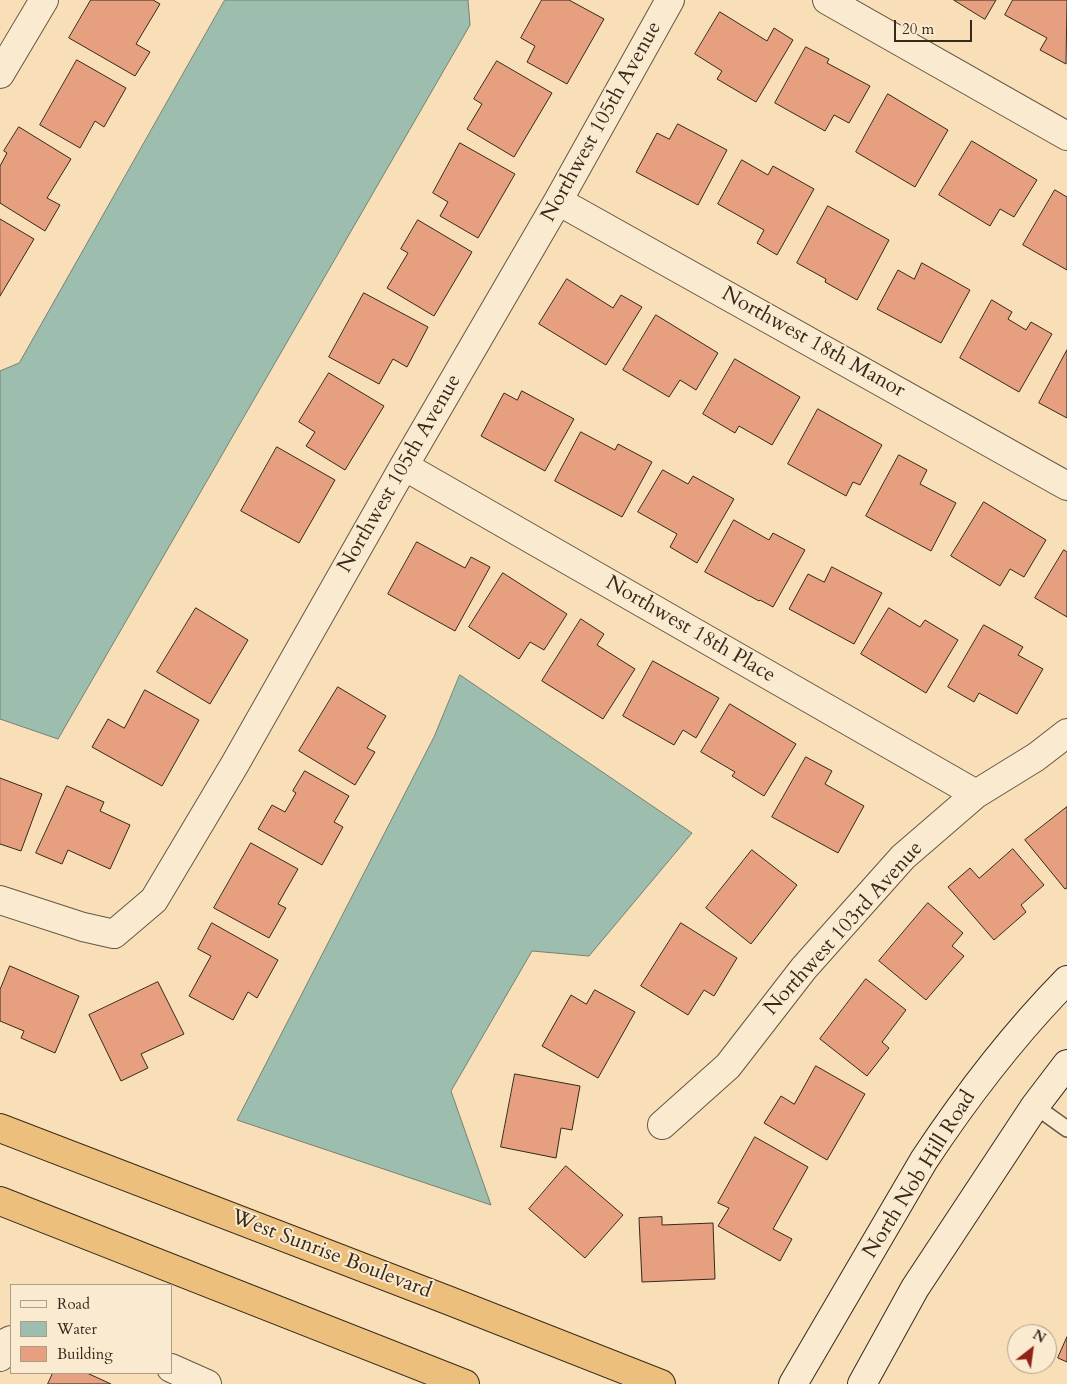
<!DOCTYPE html>
<html>
<head>
<meta charset="utf-8">
<style>
	body { margin:0 }
	#map { position:relative; width:1067px; height:1384px; overflow:hidden; background:#f8dfb7; font-family:Cardo,serif }
	canvas { display:block }
	.legend { position:absolute; left:10px; top:1284px; width:162px; height:90px; box-sizing:border-box; background:#faead0; border:1px solid #ac9d88; margin:0; padding:6px 9px; list-style:none; font-size:15px; color:#37291b }
	.legend li { display:flex; align-items:center; gap:10px; height:25px }
	.legend b { width:25px; border:1px solid #ac9d88 }
	.north { position:absolute; left:1007px; top:1324px; width:50px; height:50px; box-sizing:border-box; background:#faead0; border:1px solid #ac9d88; border-radius:50%; rotate:30deg; font-size:14px; font-weight:700; line-height:20px; text-align:center; color:#37291b }
	.north::after { content:''; display:block; margin:auto; width:18px; height:22px; background:#8f2418; clip-path:polygon(50% 0,100% 100%,50% 72%,0 100%) }
	.scale { position:absolute; left:894px; top:20px; width:78px; height:22px; box-sizing:border-box; border:2px solid #37291b; border-top:0; padding-left:6px; font-size:15px; line-height:18px; white-space:nowrap; color:#37291b; -webkit-text-stroke:4px #faead0; paint-order:stroke }
</style>
</head>
<body>
<div id="map">
<canvas width="1067" height="1384"></canvas>
<ul class="legend">
<li><b style="height:6px;background:#faead0"></b>Road</li>
<li><b style="height:14px;background:#9dbdae"></b>Water</li>
<li><b style="height:14px;background:#e69f7f"></b>Building</li>
</ul>
<div class="north">N</div>
<div class="scale">20 m</div>
</div>
<script>
const context = document.querySelector('canvas').getContext('2d');
context.lineJoin = 'round';
function fillPath(path, color) { context.fillStyle = color; context.fill(path, 'evenodd'); }
function strokePath(path, color, width, dash) { context.strokeStyle = color; context.lineWidth = width; context.lineCap = dash ? 'butt' : 'round'; context.setLineDash(dash || []); context.stroke(path); }
function write(font, color, halo, rows, align = 'center') {
  context.font = font + ' Cardo,serif'; context.lineWidth = 4; context.setLineDash([]); context.textBaseline = 'middle'; context.strokeStyle = halo; context.fillStyle = color; for (const [text, x, y, turn = 0] of rows) {
    context.save(); context.translate(x, y); context.rotate((+turn || 0) * Math.PI / 180); context.textAlign = isNaN(turn) ? turn : align; if (halo) context.strokeText(text, 0, 0); context.fillText(text, 0, 0); context.restore();
  }
}
const water = new Path2D(`
	M225,0H468L470,25L58,739L0,719V371L19,363Z
	M460,675L692,833L589,956L532,951L451,1091L491,1205L237,1120L434,737Z`);
const building = new Path2D(`
	M91,0H153L160,4L136,44L150,52L135,76L69,38Z
	M542,0H569L604,19L567,84L527,62L535,46L521,38Z
	M954,0H996L985,19Z
	M1013,0H1067L1066,64L1040,50L1047,38L1005,15Z
	M720,12L767,41L774,28L793,40L756,102L717,79L722,71L695,54Z
	M806,47L829,59L827,63L870,86L849,123L834,115L825,131L775,103Z
	M77,60L126,88L104,127L95,121L80,148L40,125Z
	M497,61L552,93L514,157L467,129L482,104L474,99Z
	M888,94L948,130L915,187L856,152Z
	M678,124L727,150L698,205L636,172L657,133L669,139Z
	M19,127L71,159L47,198L60,205L45,231L0,203V166L7,153L4,151Z
	M972,141L1037,180L1014,217L1000,209L990,226L939,195Z
	M460,143L515,174L478,238L440,216L448,202L433,193Z
	M742,160L768,175L773,166L814,189L777,255L757,243L764,230L718,204Z
	M1055,190L1067,197V270L1023,245Z
	M828,206L889,240L857,300L825,282L826,279L797,263Z
	M0,219L34,239L0,296Z
	M418,220L472,252L434,316L387,288L408,253L401,249Z
	M922,263L970,290L941,343L877,309L898,270L914,279Z
	M567,279L613,308L621,295L642,307L606,365L539,324Z
	M364,293L428,327L407,367L393,359L379,384L329,357Z
	M992,300L1012,312L1008,319L1026,330L1031,322L1052,334L1019,392L960,358Z
	M656,315L718,353L696,390L680,380L669,397L623,370Z
	M1067,350V418L1039,403Z
	M735,359L800,397L772,445L739,426L735,433L703,414Z
	M329,373L384,406L345,470L306,446L315,432L299,422Z
	M522,391L574,419L545,471L481,436L504,393L517,400Z
	M818,409L882,445L860,485L853,482L846,496L788,464Z
	M581,432L615,450L618,444L652,462L622,517L555,481Z
	M277,447L335,480L299,543L241,511Z
	M899,455L927,470L920,484L956,503L931,551L866,516Z
	M663,470L688,484L693,476L734,499L697,563L670,547L677,534L638,512Z
	M984,502L1046,540L1024,577L1010,569L1000,586L951,556Z
	M734,520L769,540L773,533L805,550L773,607L760,600L759,601L705,572Z
	M417,542L465,568L471,557L490,567L455,631L388,594Z
	M1064,550L1067,552V617L1035,598Z
	M832,567L882,593L854,644L789,609L808,574L824,582Z
	M503,573L567,614L544,650L530,642L519,659L469,627Z
	M196,608L248,640L210,704L157,672Z
	M889,608L920,627L925,620L958,640L926,693L861,654Z
	M581,619L604,634L597,645L635,669L603,719L542,681Z
	M984,625L1023,647L1018,655L1043,669L1017,714L979,693L974,702L948,687Z
	M653,661L719,698L696,738L683,730L674,745L623,716Z
	M338,687L386,716L367,748L375,752L355,785L299,751Z
	M145,690L199,720L162,786L92,747L108,719L124,728Z
	M730,704L796,744L764,796L732,776L735,772L701,752Z
	M806,757L832,771L825,784L864,806L838,853L772,817Z
	M305,771L349,796L334,822L343,827L322,865L258,829L272,805L285,812L296,793L293,791Z
	M0,778L42,794L21,851L0,844Z
	M67,786L104,802L100,811L130,825L110,869L68,850L62,864L36,853Z
	M1067,807V888L1065,889L1025,840Z
	M251,843L298,869L278,904L286,908L269,938L214,908Z
	M1013,849L1044,885L1021,905L1026,912L994,940L948,887L970,868L979,878Z
	M752,850L797,885L751,944L706,908Z
	M928,903L963,933L952,946L964,956L926,1000L879,961Z
	M212,923L278,960L257,998L248,992L233,1020L189,996L211,956L198,949Z
	M681,923L737,958L714,996L704,990L688,1015L641,986Z
	M10,966L79,996L55,1053L21,1038L24,1031L0,1021V990Z
	M866,979L906,1010L882,1042L889,1048L867,1076L820,1039Z
	M158,982L184,1034L141,1054L148,1068L121,1081L89,1015Z
	M595,990L635,1012L598,1078L542,1046L571,995L586,1004Z
	M816,1066L865,1094L827,1160L764,1123L781,1096L794,1104Z
	M515,1074L580,1086L572,1130L561,1128L556,1158L501,1147Z
	M755,1137L808,1167L773,1229L792,1239L780,1261L718,1226L729,1208L718,1203Z
	M566,1166L623,1215L585,1258L529,1209Z
	M662,1217V1225L713,1223L715,1279L642,1282L639,1218Z
	M1067,1337V1362L1058,1358Z
	M53,1373H87L111,1384H48Z`);
const lane = new Path2D(`
	M1035,1106L1067,1129`);
const street = new Path2D(`
	M827,0L1067,136
	M0,74L44,0
	M558,201L1067,486
	M404,466L976,794
	M0,900L83,927L114,934L154,900L235,764L404,466L558,201L670,0
	M662,1125L728,1066L804,968L903,857L976,794L1036,757L1067,733
	M0,1357L7,1342L11,1340
	M171,1368L207,1384`);
const secondary = new Path2D(`
	M793,1384L924,1160C967,1095 1013,1035 1067,980
	M862,1384L915,1288L1035,1106L1067,1064`);
const highway = new Path2D(`
	M0,1128L450,1301L661,1384
	M0,1201L465,1384`);
const streetNames = [
	["Northwest 105th Avenue",602,122,-61],
	["Northwest 18th Manor",813,343,29],
	["Northwest 105th Avenue",400,474,-60],
	["Northwest 18th Place",690,630,30],
	["Northwest 103rd Avenue",844,929,-48],
	["North Nob Hill Road",920,1175,-58],
	["West Sunrise Boulevard",331,1255,21]
];
fillPath(water, '#9dbdae');
strokePath(water, '#748273', 1);
fillPath(building, '#e69f7f');
strokePath(building, '#37291b', 1);
strokePath(lane, '#675642', 18);
strokePath(street, '#675642', 30);
strokePath(secondary, '#37291b', 30);
strokePath(highway, '#37291b', 30);
strokePath(lane, '#faead0', 15);
strokePath(street, '#faead0', 28);
strokePath(secondary, '#faead0', 28);
strokePath(highway, '#ecc07c', 28);
write('21px', '#37291b', '#faead0', streetNames);
</script>
</body>
</html>
